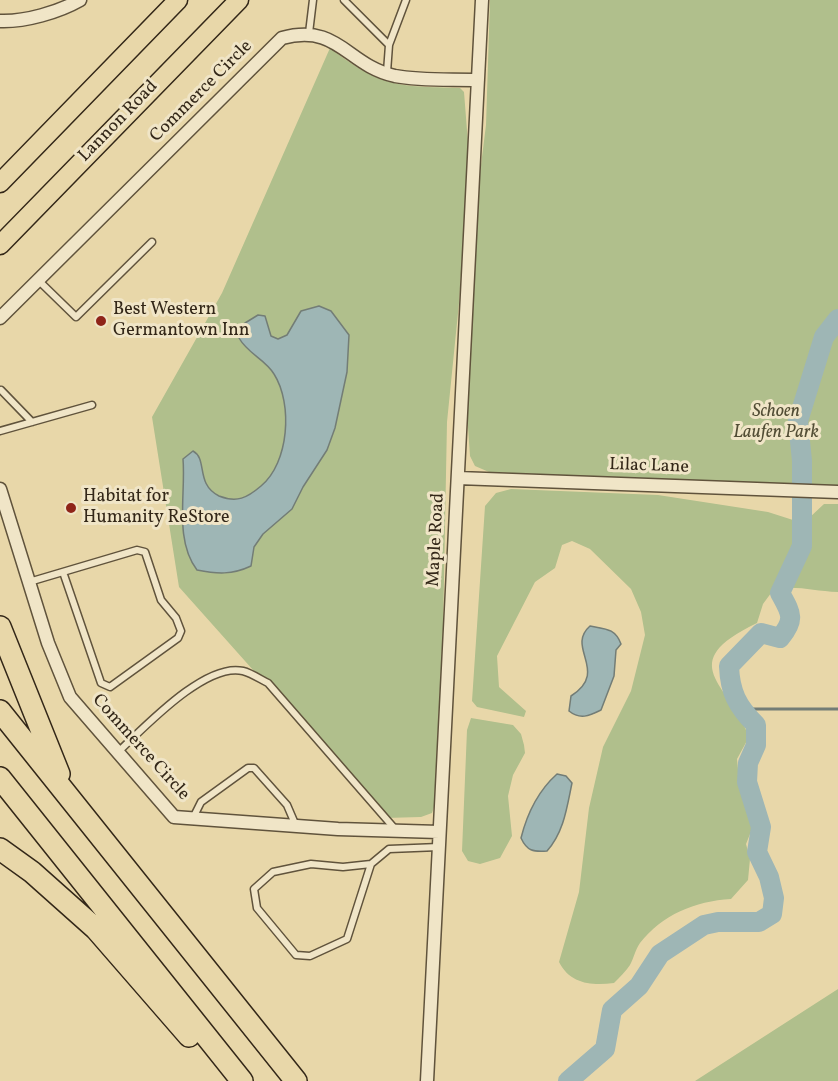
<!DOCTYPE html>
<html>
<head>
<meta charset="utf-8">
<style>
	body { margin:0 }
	canvas { display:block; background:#e8d7a9 }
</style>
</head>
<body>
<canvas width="838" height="1081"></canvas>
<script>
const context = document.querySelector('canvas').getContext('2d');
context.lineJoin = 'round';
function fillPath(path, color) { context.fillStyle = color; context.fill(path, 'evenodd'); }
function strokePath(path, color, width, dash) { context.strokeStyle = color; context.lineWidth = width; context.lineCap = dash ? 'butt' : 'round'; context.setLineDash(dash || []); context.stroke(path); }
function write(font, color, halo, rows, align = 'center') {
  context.font = font + ' Vollkorn,serif'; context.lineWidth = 6; context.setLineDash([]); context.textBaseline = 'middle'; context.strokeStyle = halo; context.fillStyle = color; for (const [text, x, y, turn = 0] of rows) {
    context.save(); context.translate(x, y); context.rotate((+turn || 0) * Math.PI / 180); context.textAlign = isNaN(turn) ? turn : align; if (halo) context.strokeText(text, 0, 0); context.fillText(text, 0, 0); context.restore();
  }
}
const green = new Path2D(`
	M490,0H838V487L489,472L475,466L470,456L466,398L476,205L486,125Z
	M330,48C382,88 397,86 460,88L464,92L469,156L459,303L447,422L443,630L434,807L432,813L421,817L385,818L179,587L152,417L222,293Z
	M511,489L658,495L768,512L793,520L809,518L824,504H838V592C814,591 797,585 774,589L763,604L757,623C672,664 730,683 749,737L737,759L739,779L745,790L754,824L746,844L750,859L748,880L731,899C695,901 662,915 640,943C635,950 634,958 630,965C626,971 620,977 614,983C592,986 570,984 559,962L579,892L589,808L603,747L631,691L645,635L641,612L631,589L590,549L572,541L562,545L555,568L535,582L497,656L499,687L526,711L524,717L477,707L472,701L485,506L496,493Z
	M471,718L513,725L521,734L524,745L525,753L513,775L508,796L512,836L500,858L480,864L468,861L462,851L467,730Z
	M838,989V1081H695Z`);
const water = new Path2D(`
	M319,306L331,311L349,335L347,372L335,428L327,450L303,487L292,509L263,534L254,547L251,566C232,575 217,574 197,570C174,540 186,494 183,459L193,451C208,459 195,484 219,496C237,503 247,498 261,486C289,463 293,404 274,374C265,359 248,354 239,338L245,323L258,315L265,316L271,336L278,339L287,335L301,311Z
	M590,626C605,629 615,628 621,644L616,650L614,676L601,710C589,716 580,720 569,711L571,696C610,671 565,648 590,626Z
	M557,774L566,776L572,783C567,807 564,832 547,851C533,852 527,851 521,838C527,814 538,791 557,774Z`);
const stream = new Path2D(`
	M740,709H838`);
const river = new Path2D(`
	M568,1081L605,1049L612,1010L639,986L660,954L704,925L718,922H759L772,914L774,898L769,877L757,852L761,827L747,782L748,763L756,745V725C737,706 730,692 729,666L761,633L780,638C796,619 791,613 780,593L802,546V461L798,421L824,337L838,319`);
const lane = new Path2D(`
	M344,0L389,45
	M309,33L313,0
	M387,72L389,45L406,0
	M38,280L76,317L152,242
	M1,390L32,422
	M0,431L92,405
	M29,582L137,550L145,552L161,600L176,618L181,631L178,638L110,687L101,683L63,572
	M118,752C144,728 205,662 243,671C251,673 260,679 268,683L395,829
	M193,818L201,802L248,768H254L287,805L296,826
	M371,864L343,867L311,864L273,872L254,889L257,908L296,955L310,956L347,939L371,864L389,849L439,847`);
const street = new Path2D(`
	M0,21C25,22 59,12 80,0
	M0,318L282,38C339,23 346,65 395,76C421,81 451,79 478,80
	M458,478L838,492
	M0,489L48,643L70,697L174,817L338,829L439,832
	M427,1081L482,0`);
const primary = new Path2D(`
	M0,183L178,0
	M0,245L239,0`);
const highway = new Path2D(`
	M0,627L59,774
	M0,711L296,1081
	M0,778L242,1081
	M0,849L32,872L96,929L189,1036`);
const markers = [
	[101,321,6,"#8f2418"],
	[71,508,6,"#8f2418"]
];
const streetNames = [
	["Commerce Circle",202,92,-45],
	["Lannon Road",119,122,-46],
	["Lilac Lane",649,467,2],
	["Maple Road",437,540,-87],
	["Commerce Circle",140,748,48]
];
const poiNames = [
	["Best Western",113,311],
	["Germantown Inn",113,332],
	["Habitat for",83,498],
	["Humanity ReStore",83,519]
];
const parkNames = [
	["Schoen",776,413],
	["Laufen Park",776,434]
];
fillPath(green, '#b0bf8c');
fillPath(water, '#9eb6b5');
strokePath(water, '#737d76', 1.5);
strokePath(stream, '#737d76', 3);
strokePath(river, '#9eb6b5', 20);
strokePath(lane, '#60533c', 9);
strokePath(street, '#60533c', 15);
strokePath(primary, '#332718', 21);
strokePath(highway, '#332718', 24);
strokePath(lane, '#f0e5c7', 6);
strokePath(street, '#f0e5c7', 12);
strokePath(primary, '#e8d7a9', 18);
strokePath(highway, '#e8d7a9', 21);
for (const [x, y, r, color] of markers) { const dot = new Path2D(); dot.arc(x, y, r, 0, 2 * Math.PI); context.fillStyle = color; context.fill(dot); strokePath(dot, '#f0e5c7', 2); }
write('18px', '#332718', '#f0e5c7', streetNames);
write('18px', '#332718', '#f0e5c7', poiNames, 'left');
write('italic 18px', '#524d35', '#f0e5c7', parkNames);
</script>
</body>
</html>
